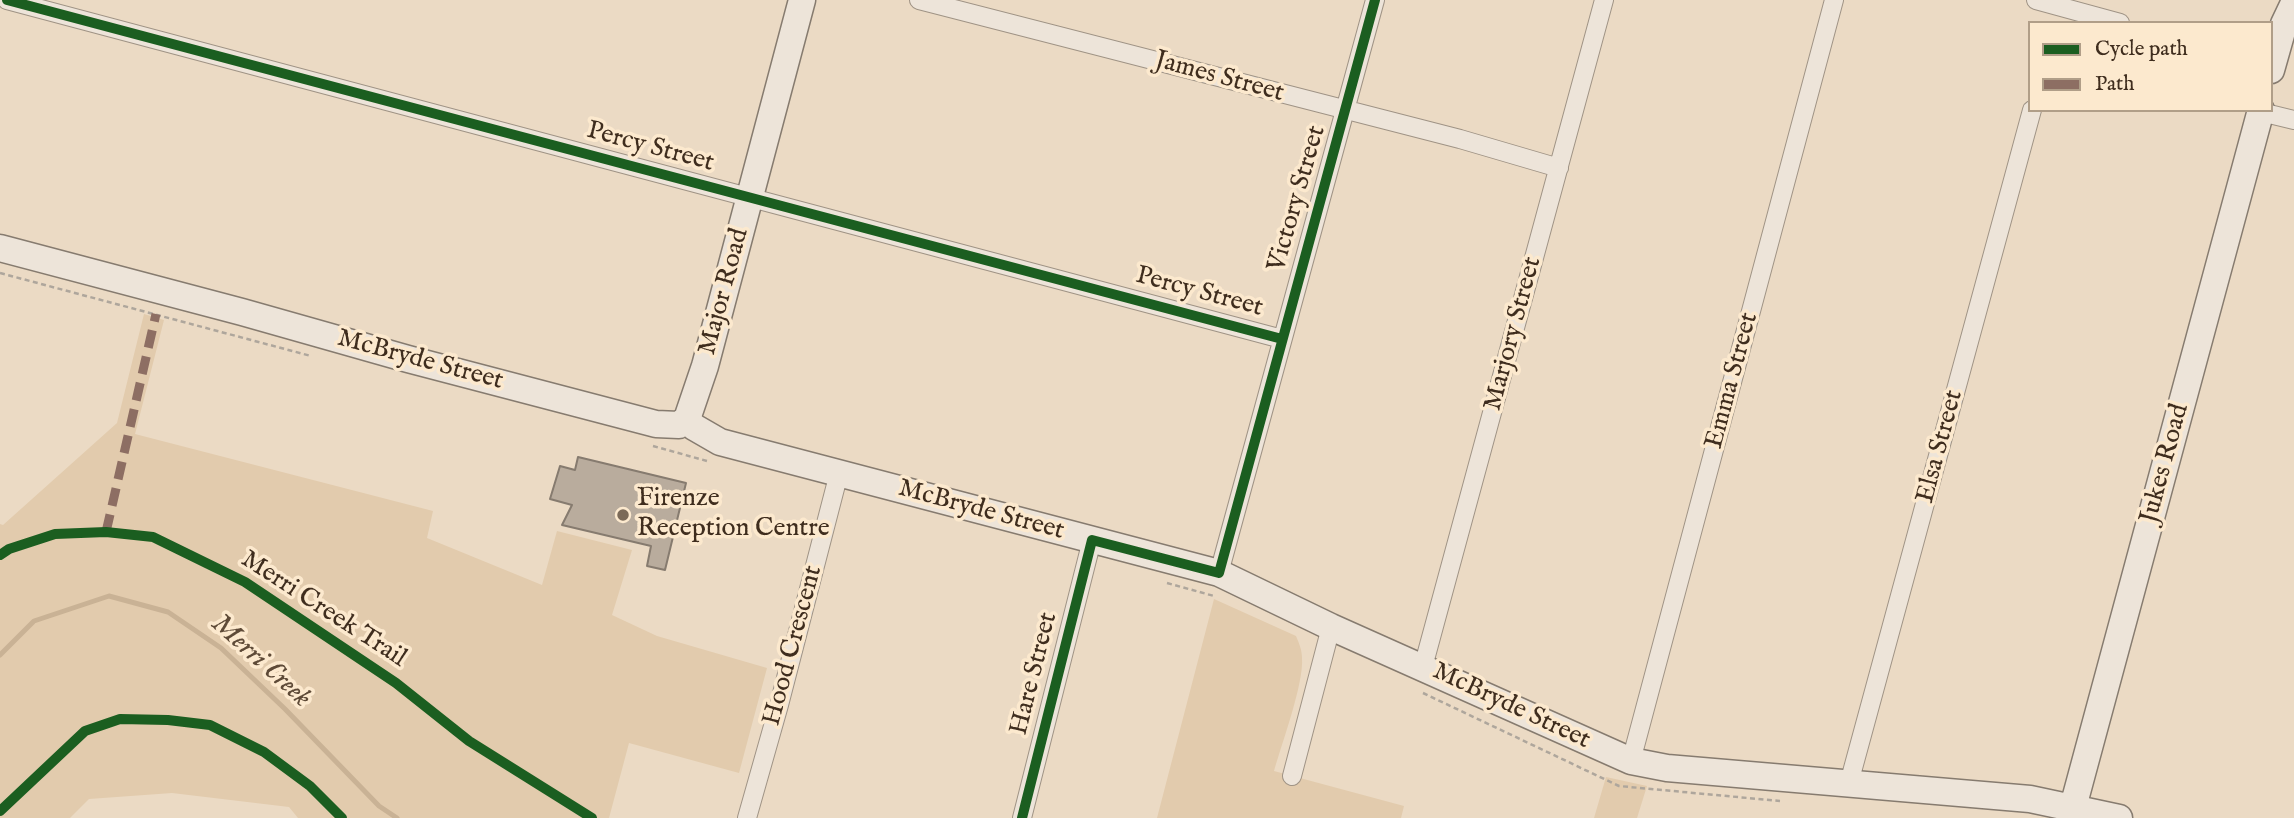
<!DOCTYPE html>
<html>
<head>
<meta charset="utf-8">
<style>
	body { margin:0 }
	#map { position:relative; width:2294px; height:818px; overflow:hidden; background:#ebdac4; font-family:"IM FELL English",serif }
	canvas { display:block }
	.legend { position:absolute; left:2028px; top:21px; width:245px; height:91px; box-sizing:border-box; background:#fce9ce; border:2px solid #b09e88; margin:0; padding:9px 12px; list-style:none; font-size:21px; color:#3f2d1e }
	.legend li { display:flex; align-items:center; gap:14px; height:35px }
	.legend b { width:35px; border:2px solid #b09e88 }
</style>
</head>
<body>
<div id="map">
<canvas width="2294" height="818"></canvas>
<ul class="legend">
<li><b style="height:9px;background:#1b5e20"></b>Cycle path</li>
<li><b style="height:9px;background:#8d6e63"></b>Path</li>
</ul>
</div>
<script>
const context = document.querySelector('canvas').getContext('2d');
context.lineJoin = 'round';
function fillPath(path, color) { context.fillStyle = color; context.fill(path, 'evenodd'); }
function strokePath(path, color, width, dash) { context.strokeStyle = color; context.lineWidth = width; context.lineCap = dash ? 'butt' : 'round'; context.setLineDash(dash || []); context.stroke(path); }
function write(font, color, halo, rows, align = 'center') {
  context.font = font + ' "IM FELL English",serif'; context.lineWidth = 7; context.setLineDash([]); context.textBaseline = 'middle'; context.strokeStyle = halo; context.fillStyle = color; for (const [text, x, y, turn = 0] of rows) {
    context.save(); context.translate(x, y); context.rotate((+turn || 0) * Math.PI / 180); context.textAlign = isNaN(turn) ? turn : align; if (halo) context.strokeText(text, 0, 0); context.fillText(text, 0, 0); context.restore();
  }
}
const green = new Path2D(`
	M144,314L164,320L135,434L433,511L427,538L542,585L557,531L632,550L612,615L657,636L767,668L739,773L629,743L609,818H298L289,807L172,793L89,799L70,818H0V524L3,525L117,423Z
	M1214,599L1296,636C1299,643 1302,650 1302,658C1304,683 1282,743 1274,771L1404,806L1401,818H1157Z
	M1606,777L1647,786L1637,818H1594Z`);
const stream = new Path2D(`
	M0,655L34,621L109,596L168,612L221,648L285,709L379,806L397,818`);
const building = new Path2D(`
	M578,457L686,483L665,570L647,566L651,546L562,525L572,505L550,499L560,466L575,470Z`);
const path = new Path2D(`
	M0,273L311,356
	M653,446L707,461
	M1167,583L1214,596
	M1423,693L1619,786L1780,801`);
const street = new Path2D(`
	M7,0L1282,339
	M919,0L1460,139L1559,168
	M2036,0L2120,23
	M2261,112L2294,120
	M1219,573L1375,0
	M1423,667L1604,0
	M1631,761L1834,0
	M1292,776L1331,627
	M1849,783L2032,110
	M747,818L779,705L839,473
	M1022,818L1092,540`);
const secondary = new Path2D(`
	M2271,70L2284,24L2294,3
	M0,248L242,312L408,359L656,424L679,425L687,419L694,427L720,442L1219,573L1331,627L1631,761L1667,768L2030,799L2119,818
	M687,419L705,366L802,0
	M2073,807L2261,110`);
const quiet = new Path2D(`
	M106,532L156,314`);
const cycleway = new Path2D(`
	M7,0L1282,339
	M0,555L9,549L55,534L106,532L153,537L245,582L396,683L469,741L592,818
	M0,811L85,731L120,719L168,720L210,725L264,752L310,786L342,818
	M1022,818L1092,540L1219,573L1375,0`);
const markers = [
	[623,515,7,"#7b6a58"]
];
const streetNames = [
	["James Street",1219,78,15],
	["Percy Street",650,148,15],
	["Victory Street",1298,199,-74],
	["Major Road",725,292,-75],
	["Percy Street",1199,293,15],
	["Marjory Street",1514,334,-75],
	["McBryde Street",420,361,15],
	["Emma Street",1733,381,-75],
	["Elsa Street",1941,447,-75],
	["Jukes Road",2166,464,-75],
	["McBryde Street",981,511,15],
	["Merri Creek Trail",323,610,33],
	["Hood Crescent",794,646,-75],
	["Hare Street",1035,674,-76],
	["McBryde Street",1511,707,25]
];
const poiNames = [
	["Firenze",637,500],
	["Reception Centre",637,530]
];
const waterNames = [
	["Merri Creek",260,662,42]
];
fillPath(green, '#e2cbad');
strokePath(stream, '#c9b295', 5);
fillPath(building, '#b9ac9d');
strokePath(building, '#867b6f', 2);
strokePath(street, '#9f9385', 20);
strokePath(secondary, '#867b6f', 29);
strokePath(path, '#aea69c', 2.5, [5, 3.5]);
strokePath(street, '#ede4d9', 18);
strokePath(secondary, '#ede4d9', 26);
strokePath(quiet, '#8d6e63', 9, [18, 9]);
strokePath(cycleway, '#1b5e20', 10);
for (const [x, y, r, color] of markers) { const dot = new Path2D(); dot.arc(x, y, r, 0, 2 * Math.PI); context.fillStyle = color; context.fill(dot); strokePath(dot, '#fce9ce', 2.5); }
write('26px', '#3f2d1e', '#fce9ce', streetNames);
write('26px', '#3f2d1e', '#fce9ce', poiNames, 'left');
write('italic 28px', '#5e4a37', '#fce9ce', waterNames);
</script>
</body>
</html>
